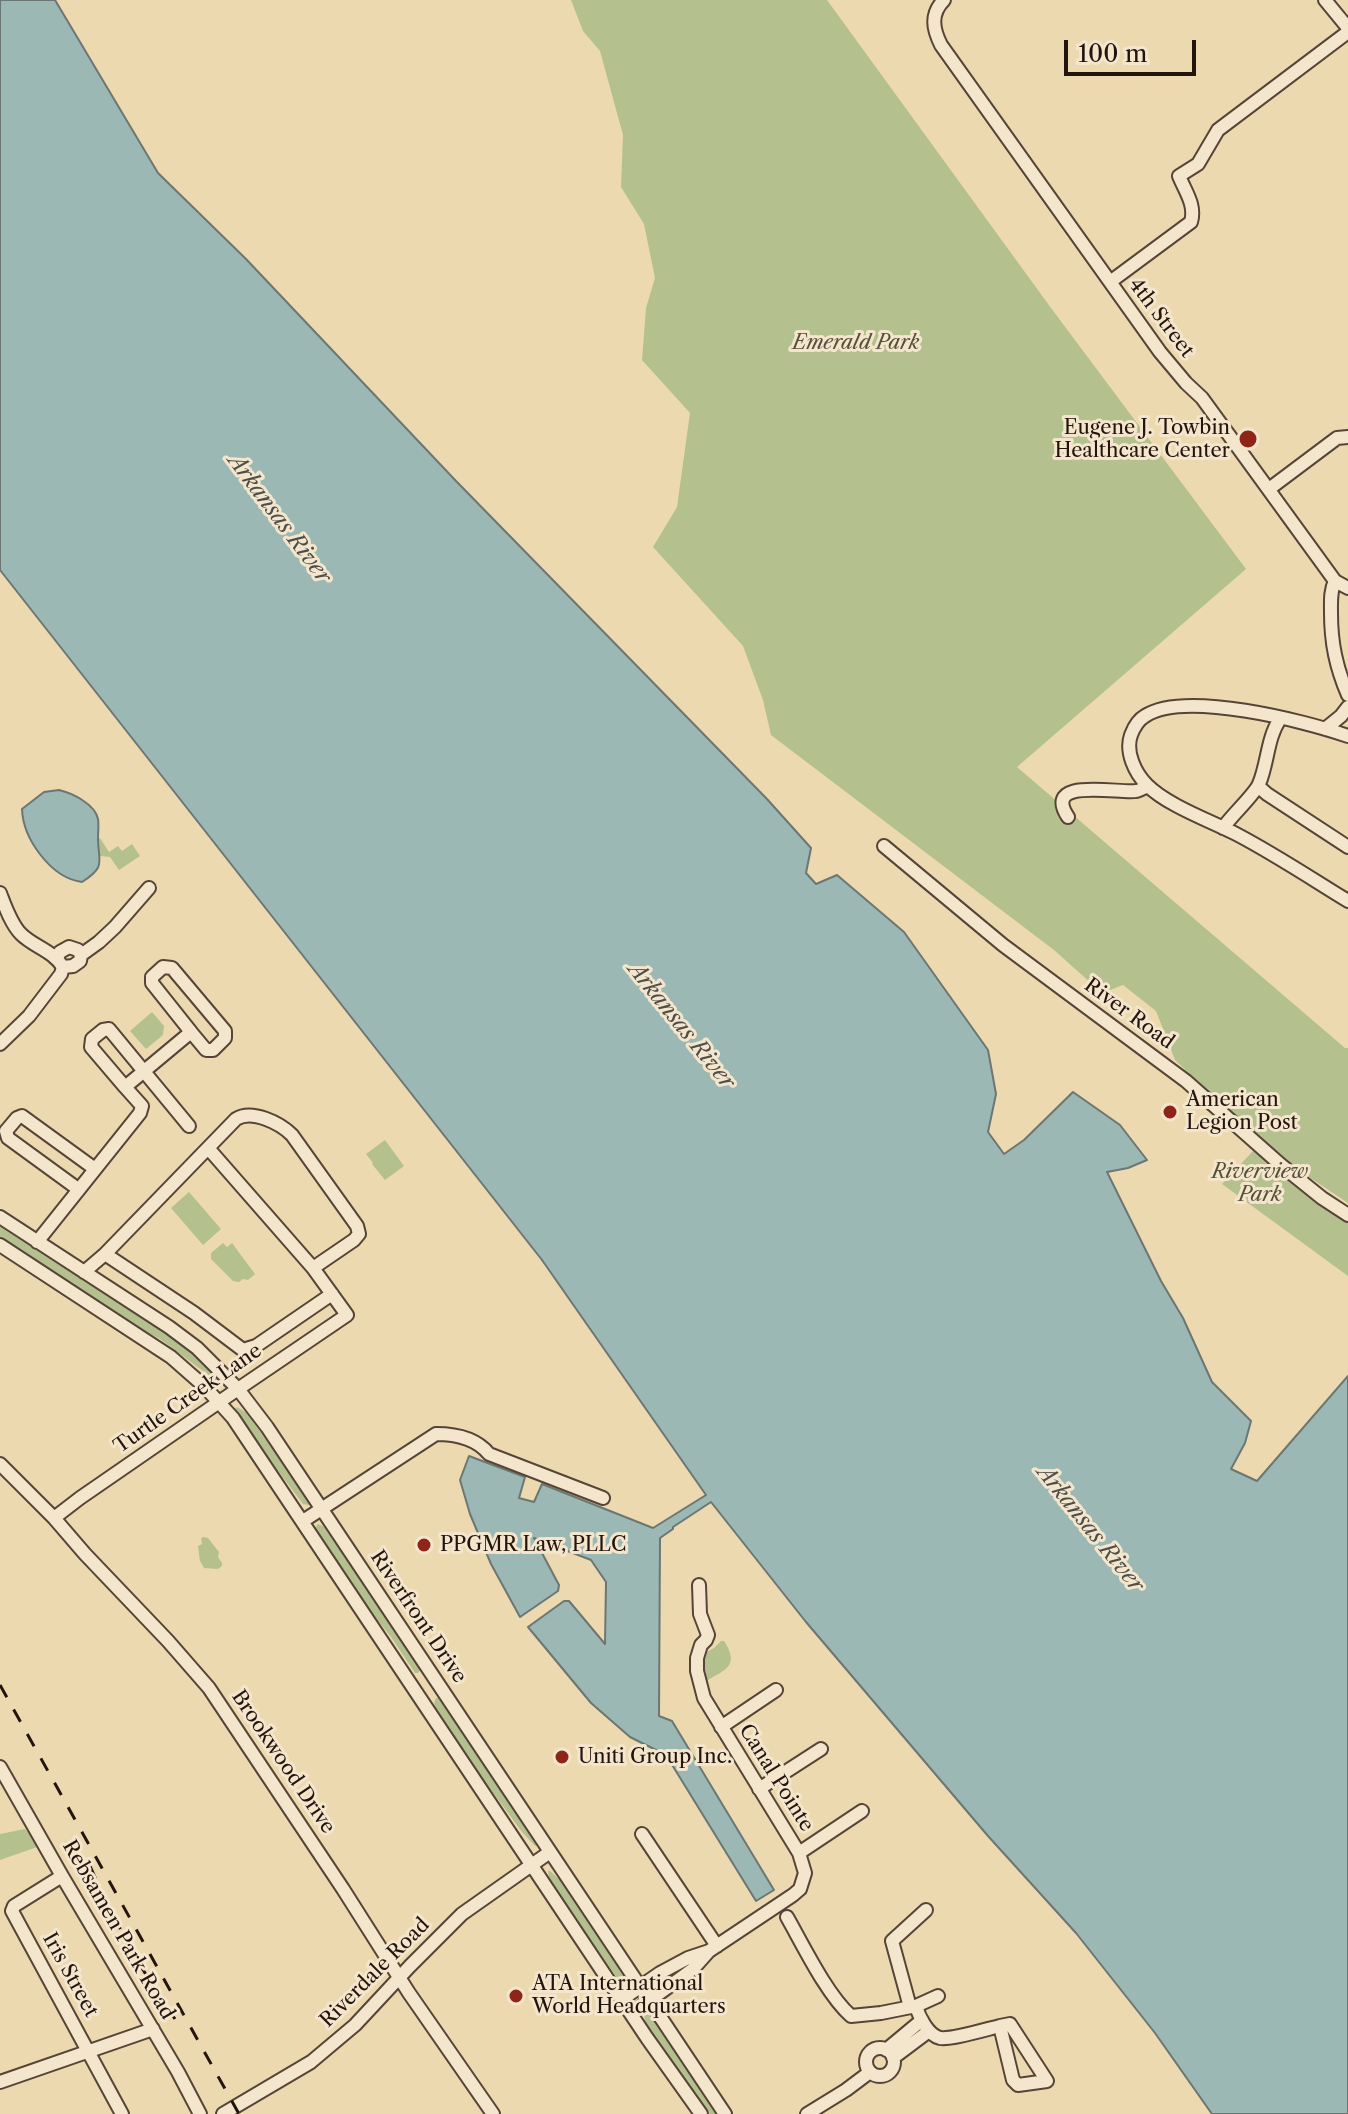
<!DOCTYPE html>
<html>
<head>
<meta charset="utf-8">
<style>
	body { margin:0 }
	#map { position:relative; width:1348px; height:2114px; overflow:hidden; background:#ecd9b0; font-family:"Libre Caslon Text",serif }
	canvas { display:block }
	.scale { position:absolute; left:1064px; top:40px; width:132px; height:36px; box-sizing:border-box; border:4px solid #24140e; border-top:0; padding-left:10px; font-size:24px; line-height:28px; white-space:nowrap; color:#24140e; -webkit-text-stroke:6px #f3e6cc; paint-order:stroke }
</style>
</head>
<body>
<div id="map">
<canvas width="1348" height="2114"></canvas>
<div class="scale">100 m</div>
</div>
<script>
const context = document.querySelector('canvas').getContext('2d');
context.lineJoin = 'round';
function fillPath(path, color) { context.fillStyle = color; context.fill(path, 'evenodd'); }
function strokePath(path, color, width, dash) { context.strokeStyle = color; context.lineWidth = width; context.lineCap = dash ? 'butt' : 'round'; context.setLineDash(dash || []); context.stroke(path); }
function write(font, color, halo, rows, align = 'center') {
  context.font = font + ' "Libre Caslon Text",serif'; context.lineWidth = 6; context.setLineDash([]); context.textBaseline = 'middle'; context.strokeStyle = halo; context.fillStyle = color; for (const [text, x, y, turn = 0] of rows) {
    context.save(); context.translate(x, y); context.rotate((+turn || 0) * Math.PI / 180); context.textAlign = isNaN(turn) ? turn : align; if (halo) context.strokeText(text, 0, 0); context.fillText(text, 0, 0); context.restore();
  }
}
const green = new Path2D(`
	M571,0H827L1051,308L1246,569L1017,767L1345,1048H1348V1203L1270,1151L1175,1060L1156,1011L1123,985L1102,993L1054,950L771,735L763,700L743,646L653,547L677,507L690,413L642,360L646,308L655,278L644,224L621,187L623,135L600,51L583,31Z
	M100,838L109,852L118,846L122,851L132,844L140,856L119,870L110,857L100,856L98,839Z
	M152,1012L164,1026L163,1035L146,1049L130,1031Z
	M385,1140L404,1166L385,1180L372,1164L373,1163L366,1154Z
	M1254,1150L1301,1188L1348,1220V1276L1222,1184Z
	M189,1192L221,1229L203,1245L171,1208Z
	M0,1220L140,1313L202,1357L221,1381L219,1383L160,1339L130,1323L0,1240Z
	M223,1243L227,1247L232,1243L255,1274L248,1280L243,1279L239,1282L233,1281L211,1259V1253Z
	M237,1407L247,1413L252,1420L294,1481L309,1500V1505L303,1504L241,1422L235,1409Z
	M318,1524L323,1526L355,1571L383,1607L419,1664L420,1670L418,1673H415L391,1637L356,1593L317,1534L315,1528Z
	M204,1537L208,1538L219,1552L218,1557L222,1563V1566L218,1569L204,1568L200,1561L198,1546L202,1544L201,1538Z
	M721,1641H724C741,1667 724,1670 703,1683L701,1676L703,1654L714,1648Z
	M436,1698H438L496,1778L537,1841V1845L535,1846L522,1832L461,1749L436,1710L434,1703Z
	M25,1829L40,1846L0,1860V1834Z
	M548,1871H550L560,1880L609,1951L631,1979L632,1986L630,1988L618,1979L550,1884Z
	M649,2007L721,2114H710L670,2062L645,2025L644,2010Z`);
const water = new Path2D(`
	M0,0H55L158,173L246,259L456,481L767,799L811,848L806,873L816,884L837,875L904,932L988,1050L996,1094L988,1132L1004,1154L1024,1140L1073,1092L1120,1125L1147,1160L1128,1168L1107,1172L1161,1281L1183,1318L1212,1382L1251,1421L1245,1443L1231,1469L1257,1481L1348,1376V2114H1212L1155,2033L1076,1933L988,1836L806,1622L711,1502L673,1527V1529L660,1538L659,1716L672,1721L774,1890L756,1901L666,1755L630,1737L591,1703L528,1627L564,1601H569L605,1644L606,1582L591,1560L534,1538L559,1585L558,1591L520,1617L491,1564L470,1514L460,1480L469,1456L525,1477L519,1498L534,1502L542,1484L653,1528L706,1495L542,1260L0,570Z
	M59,790C72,793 95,804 98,819C99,825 98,832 98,838C98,862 107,866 82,882C51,878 23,839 22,809L44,792Z`);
const minor = new Path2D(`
	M944,0C930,14 933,29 941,45L1160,352L1186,383L1202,398L1335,581L1348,588
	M1325,0L1348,28
	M1110,282L1191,222C1196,205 1185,191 1179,176L1198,164L1218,130L1348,32
	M1269,489L1337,438L1348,437
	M1335,581C1330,591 1331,602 1331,613C1331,643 1336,667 1348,695
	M1325,729L1341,716L1348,707
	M1348,736C1305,721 1184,690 1145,716C1138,720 1134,727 1131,735C1125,752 1135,773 1147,785C1168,806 1211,821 1238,835C1276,855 1312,879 1348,901
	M1258,786L1267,794L1348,847
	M1068,817C1041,776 1120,794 1136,791C1139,791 1145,787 1148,786
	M1223,828C1231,816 1255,794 1259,784C1268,763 1267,738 1280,719
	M884,846L1003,945L1186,1081L1281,1165L1322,1198L1348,1215
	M0,893C5,906 11,924 21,934C34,947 52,950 63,967L61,974L29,1016L0,1044
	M57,958L60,952L69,947L78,950L81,955
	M63,967L73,966L80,961L81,955L99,942L115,927L149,888
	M125,1087L91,1047L92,1039L103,1030L109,1029L189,1126
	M78,1189L8,1138L6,1131L17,1118L22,1116L95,1169
	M0,1217L169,1327L197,1348L238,1389L267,1427L725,2114
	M37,1242L140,1113L142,1106L125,1087L191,1032L152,983V977L163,967L172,968L225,1031V1038L213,1050H206L191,1032
	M0,1245L171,1357L204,1386L233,1418L647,2038L701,2114
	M105,1254L194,1313L243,1350L256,1346L332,1294
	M84,1272L105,1254L236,1119C252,1109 280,1123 292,1135L357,1226L359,1234L354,1240L313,1268L208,1148
	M0,1464L54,1518L85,1554L168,1641L209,1688L343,1889L409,1993L493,2114
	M54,1518L80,1498L238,1389L347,1315L313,1268
	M303,1521L436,1434C455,1434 476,1438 489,1454L603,1498
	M721,1727L776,1690
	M0,1767L62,1876L178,2072L200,2114
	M759,1789L821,1749
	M642,1834L717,1946
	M799,1853L862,1811
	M62,1876L14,1906L12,1911L122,2114
	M787,1917C803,1945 827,1995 851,2016L881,2013L916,2006L938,1996
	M621,2000L660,1973L688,1958L709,1951L793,1895L800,1889L805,1873L799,1853L704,1698L697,1671V1658L701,1645L706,1640L708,1635L700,1614L699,1585
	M916,2006C919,2017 928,2035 940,2038C951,2040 987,2029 1000,2026L1013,2080L1018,2085L1047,2081L1010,2024L1000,2026
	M910,2007L892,1941L926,1910
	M631,2014L693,1969L709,1951
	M866 2062a14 14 0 1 1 28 0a14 14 0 1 1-28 0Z
	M886,2050L922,2020
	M893,2058L929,2031
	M0,2082L153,2029
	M223,2114L311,2062L355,2025L410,1966L462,1914L550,1852
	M807,2114L846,2090L870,2072`);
const rail = new Path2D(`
	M0,1685L239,2114
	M90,1866C114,1920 141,1971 175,2019`);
const markers = [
	[1248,439,10,"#8f2418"],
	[1170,1112,8,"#8f2418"],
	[424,1545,8,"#8f2418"],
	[562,1757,8,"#8f2418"],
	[516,1996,8,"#8f2418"]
];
const streetNames = [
	["4th Street",1161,318,53],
	["River Road",1129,1014,36],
	["Turtle Creek Lane",188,1399,-35],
	["Riverfront Drive",418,1617,56],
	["Brookwood Drive",283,1762,56],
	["Canal Pointe",776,1778,58],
	["Rebsamen Park Road",118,1930,60],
	["Riverdale Road",375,1973,-45],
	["Iris Street",70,1975,61]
];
const parkNames = [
	["Emerald Park",856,343],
	["Riverview",1260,1172],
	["Park",1260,1195]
];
const poiNames = [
	["Eugene J. Towbin",1230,428,"right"],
	["Healthcare Center",1230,451,"right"],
	["American",1186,1100],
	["Legion Post",1186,1123],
	["PPGMR Law, PLLC",440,1545],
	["Uniti Group Inc.",578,1757],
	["ATA International",532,1984],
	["World Headquarters",532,2007]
];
const waterNames = [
	["Arkansas River",279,519,53],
	["Arkansas River",681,1026,51],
	["Arkansas River",1090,1529,51]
];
fillPath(green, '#b4c08e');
fillPath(water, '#9cb8b5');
strokePath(water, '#6c7672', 2);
strokePath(minor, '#564536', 16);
strokePath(minor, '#f3e6cc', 12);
strokePath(rail, '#24140e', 3, [14, 14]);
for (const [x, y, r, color] of markers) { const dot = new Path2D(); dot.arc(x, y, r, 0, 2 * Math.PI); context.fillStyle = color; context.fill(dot); strokePath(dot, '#f3e6cc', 3); }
write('20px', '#24140e', '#f3e6cc', streetNames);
write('italic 20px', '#56503b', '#f3e6cc', parkNames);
write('20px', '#24140e', '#f3e6cc', poiNames, 'left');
write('italic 22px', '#4e4d48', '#f3e6cc', waterNames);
</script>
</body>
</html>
